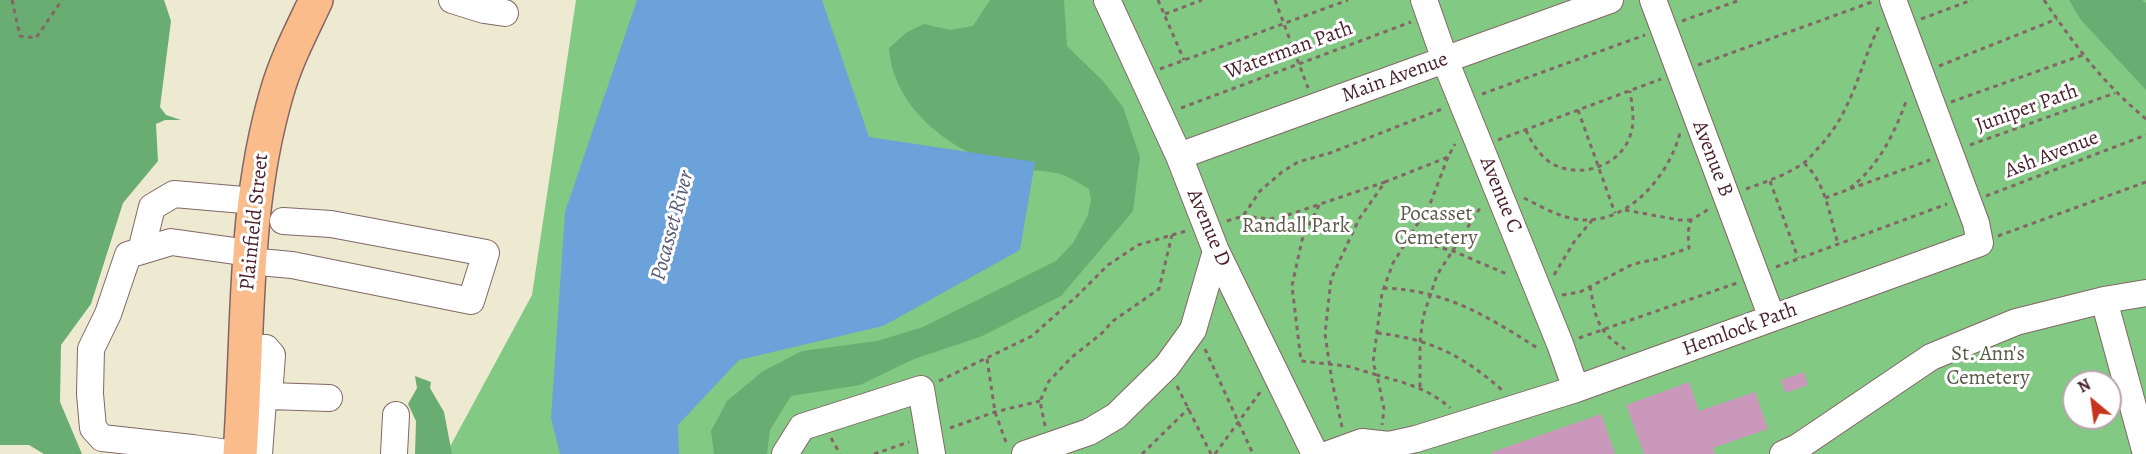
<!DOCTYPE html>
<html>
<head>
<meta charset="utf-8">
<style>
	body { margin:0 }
	#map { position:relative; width:2146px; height:454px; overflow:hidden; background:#eeead1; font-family:Alegreya,serif }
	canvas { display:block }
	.north { position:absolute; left:2062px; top:370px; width:60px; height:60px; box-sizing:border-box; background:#fff; border:2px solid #b7a5aa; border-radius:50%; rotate:331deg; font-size:16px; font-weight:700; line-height:24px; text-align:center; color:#4a1f2b }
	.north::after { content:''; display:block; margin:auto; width:21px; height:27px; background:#c8321e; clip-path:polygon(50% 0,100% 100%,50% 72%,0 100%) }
</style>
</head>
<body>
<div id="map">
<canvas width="2146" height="454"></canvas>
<div class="north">N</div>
</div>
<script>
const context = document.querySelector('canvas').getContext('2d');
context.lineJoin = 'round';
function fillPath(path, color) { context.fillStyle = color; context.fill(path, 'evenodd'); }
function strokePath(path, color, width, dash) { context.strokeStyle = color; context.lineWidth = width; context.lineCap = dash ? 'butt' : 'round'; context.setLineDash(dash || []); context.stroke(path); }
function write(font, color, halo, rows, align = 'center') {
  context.font = font + ' Alegreya,serif'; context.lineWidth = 6; context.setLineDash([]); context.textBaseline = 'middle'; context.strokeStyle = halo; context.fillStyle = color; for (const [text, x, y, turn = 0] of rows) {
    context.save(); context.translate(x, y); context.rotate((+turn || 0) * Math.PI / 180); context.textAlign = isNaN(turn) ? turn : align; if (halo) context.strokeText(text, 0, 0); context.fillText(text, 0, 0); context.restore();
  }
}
const green = new Path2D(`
	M576,0H2146V454H446L532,295ZM2074,382H2110V418H2074Z`);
const forest = new Path2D(`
	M0,0H164L171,21L160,107L166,115L181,120H165L156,124L158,161L123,203L91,304L61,345L60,402L82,454H44L29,445H0Z
	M990,0H1064L1067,46L1103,81L1123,107L1140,157L1133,211L1061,296L980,337L914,359L860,385L791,396L770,430L767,454H714L711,431L727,401L763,371L802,351L877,341L923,327L1056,261L1073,243L1088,215L1091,200L1089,189C1080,184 1070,177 1060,174C1041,169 1019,171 1000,165C948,149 893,107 889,48L907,32L924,24L950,30L973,26Z
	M2069,0H2142L2146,3V90L2081,20Z
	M415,376L431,382L430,388L444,412L452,454H415L416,421L408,404L417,388Z`);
const water = new Path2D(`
	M637,0H822L869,137L1035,162L1020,250L883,326L739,360L678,425L679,454H560L551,418L565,212Z`);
const building = new Path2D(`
	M1804,372L1808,385L1785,393L1781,380Z
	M1689,382L1699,411L1755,392L1768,429L1713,448L1715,454H1644L1626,405Z
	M1601,414L1615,454H1492V452Z`);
const path = new Path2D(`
	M12,0L20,36L36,38L62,0
	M1158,0L1184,60
	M1275,0L1308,88
	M2044,0C2076,47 2102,82 2146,119
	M1165,14L1202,0
	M1921,19L1972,0
	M1682,21L1740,0
	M1698,65L1872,2
	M1939,66L2057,19
	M1160,69L1348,0
	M1482,94L1645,35
	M1951,102L2083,55
	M1181,108L1411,22
	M1578,110L1615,213
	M1526,130C1531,142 1539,155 1551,163C1580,180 1622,166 1631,133C1635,120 1632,105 1630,91
	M1498,140L1661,79
	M1970,145L2115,93
	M1448,157L1430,204L1393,263L1382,293L1373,363L1377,375C1405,383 1428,388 1450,408
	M1804,163C1826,183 1830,217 1838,244
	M1770,181L1798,258
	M1850,188C1879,166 1895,132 1907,99
	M1746,189C1765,182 1784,176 1802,164C1809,160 1815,151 1821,145C1854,108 1859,67 1880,24
	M1986,196L2146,135
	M1524,198C1540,206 1557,216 1575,219C1626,228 1669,176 1680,133
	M1825,198L1930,160
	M1319,205L1302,240L1292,286L1301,361L1347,366L1377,375L1384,409L1382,425
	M1625,210L1679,220H1691
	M1243,216L1270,219L1291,214L1385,182
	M1227,221L1243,216L1260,191L1282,172L1298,162L1330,153L1442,109
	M1998,236L2146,182
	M1408,239L1453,251L1509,275
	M1776,267L1947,204
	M1554,275L1574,242L1593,219
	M1590,286C1596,318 1596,331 1625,349
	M1383,288C1446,290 1487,316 1539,349
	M1562,295L1580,292L1633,264L1657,259L1689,248L1688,232L1691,220L1709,209
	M1377,333C1430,339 1462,355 1502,390
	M1579,338L1737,283
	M1205,349L1253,454
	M987,359L995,412L1007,445
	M939,381L1032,336L1077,296L1108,265L1138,245L1186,231
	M1177,386L1211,454
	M1420,387V342L1423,317L1437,275L1482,205
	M1045,426L1040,401L1049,381L1072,357L1101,334L1113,321L1159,289L1172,235
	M1342,427L1332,381L1325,334L1331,279L1359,219L1385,182L1448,157L1455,144
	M950,428L995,412L1040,401
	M831,438L840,454
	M874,454L909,442
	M1142,454L1189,408
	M1215,454L1261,391`);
const minor = new Path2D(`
	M452,0L484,10L505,13
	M1107,0L1179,156L1216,251L1315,454
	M1424,0L1445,60L1560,344L1576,389
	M1653,0L1772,318
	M1179,156L1610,0
	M141,251L152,207L174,194L255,201
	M248,261L292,265L471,301L486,253L331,224L283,221
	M2104,300L2146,454
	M245,348H266L272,355L269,396
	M192,448L102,438L93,428L90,394L91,349L108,314L128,255L171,242L249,253
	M191,454L192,448L235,454
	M259,454L263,401L269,396L329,398
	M394,454L396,415
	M785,454L802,427L921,389L932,454
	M1025,454L1089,432L1116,416L1167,366L1193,330L1216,251
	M1329,454L1362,442L1389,445L1416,439L1576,389L1980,243L1976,223L1893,0
	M1783,454L1798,447L1931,357L2016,322L2104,300L2146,293`);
const major = new Path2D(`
	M240,454C249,333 242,210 277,92C286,60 302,30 316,0`);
const streetNames = [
	["Waterman Path",1289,51,-20],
	["Main Avenue",1395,78,-20],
	["Juniper Path",2027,109,-20],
	["Ash Avenue",2052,155,-21],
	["Avenue B",1712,159,69],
	["Avenue C",1500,195,68],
	["Plainfield Street",255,222,-84],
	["Avenue D",1208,228,67],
	["Hemlock Path",1740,330,-20]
];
const parkNames = [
	["Pocasset",1436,215],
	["Cemetery",1436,239],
	["Randall Park",1296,227],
	["St. Ann's",1988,355],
	["Cemetery",1988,379]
];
const waterNames = [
	["Pocasset River",673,226,-75]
];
fillPath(green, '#82c984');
fillPath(forest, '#69ad72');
fillPath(water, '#6ba2d9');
fillPath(building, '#c998bb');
strokePath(minor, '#836665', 28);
strokePath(major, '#836665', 36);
strokePath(path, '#836665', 3, [4.5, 4.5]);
strokePath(minor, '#fff', 26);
strokePath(major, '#f9bc8a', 33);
write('21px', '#4a1f2b', '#fff', streetNames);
write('21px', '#5e5a4a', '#fff', parkNames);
write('italic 22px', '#595a79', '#fff', waterNames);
</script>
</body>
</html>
